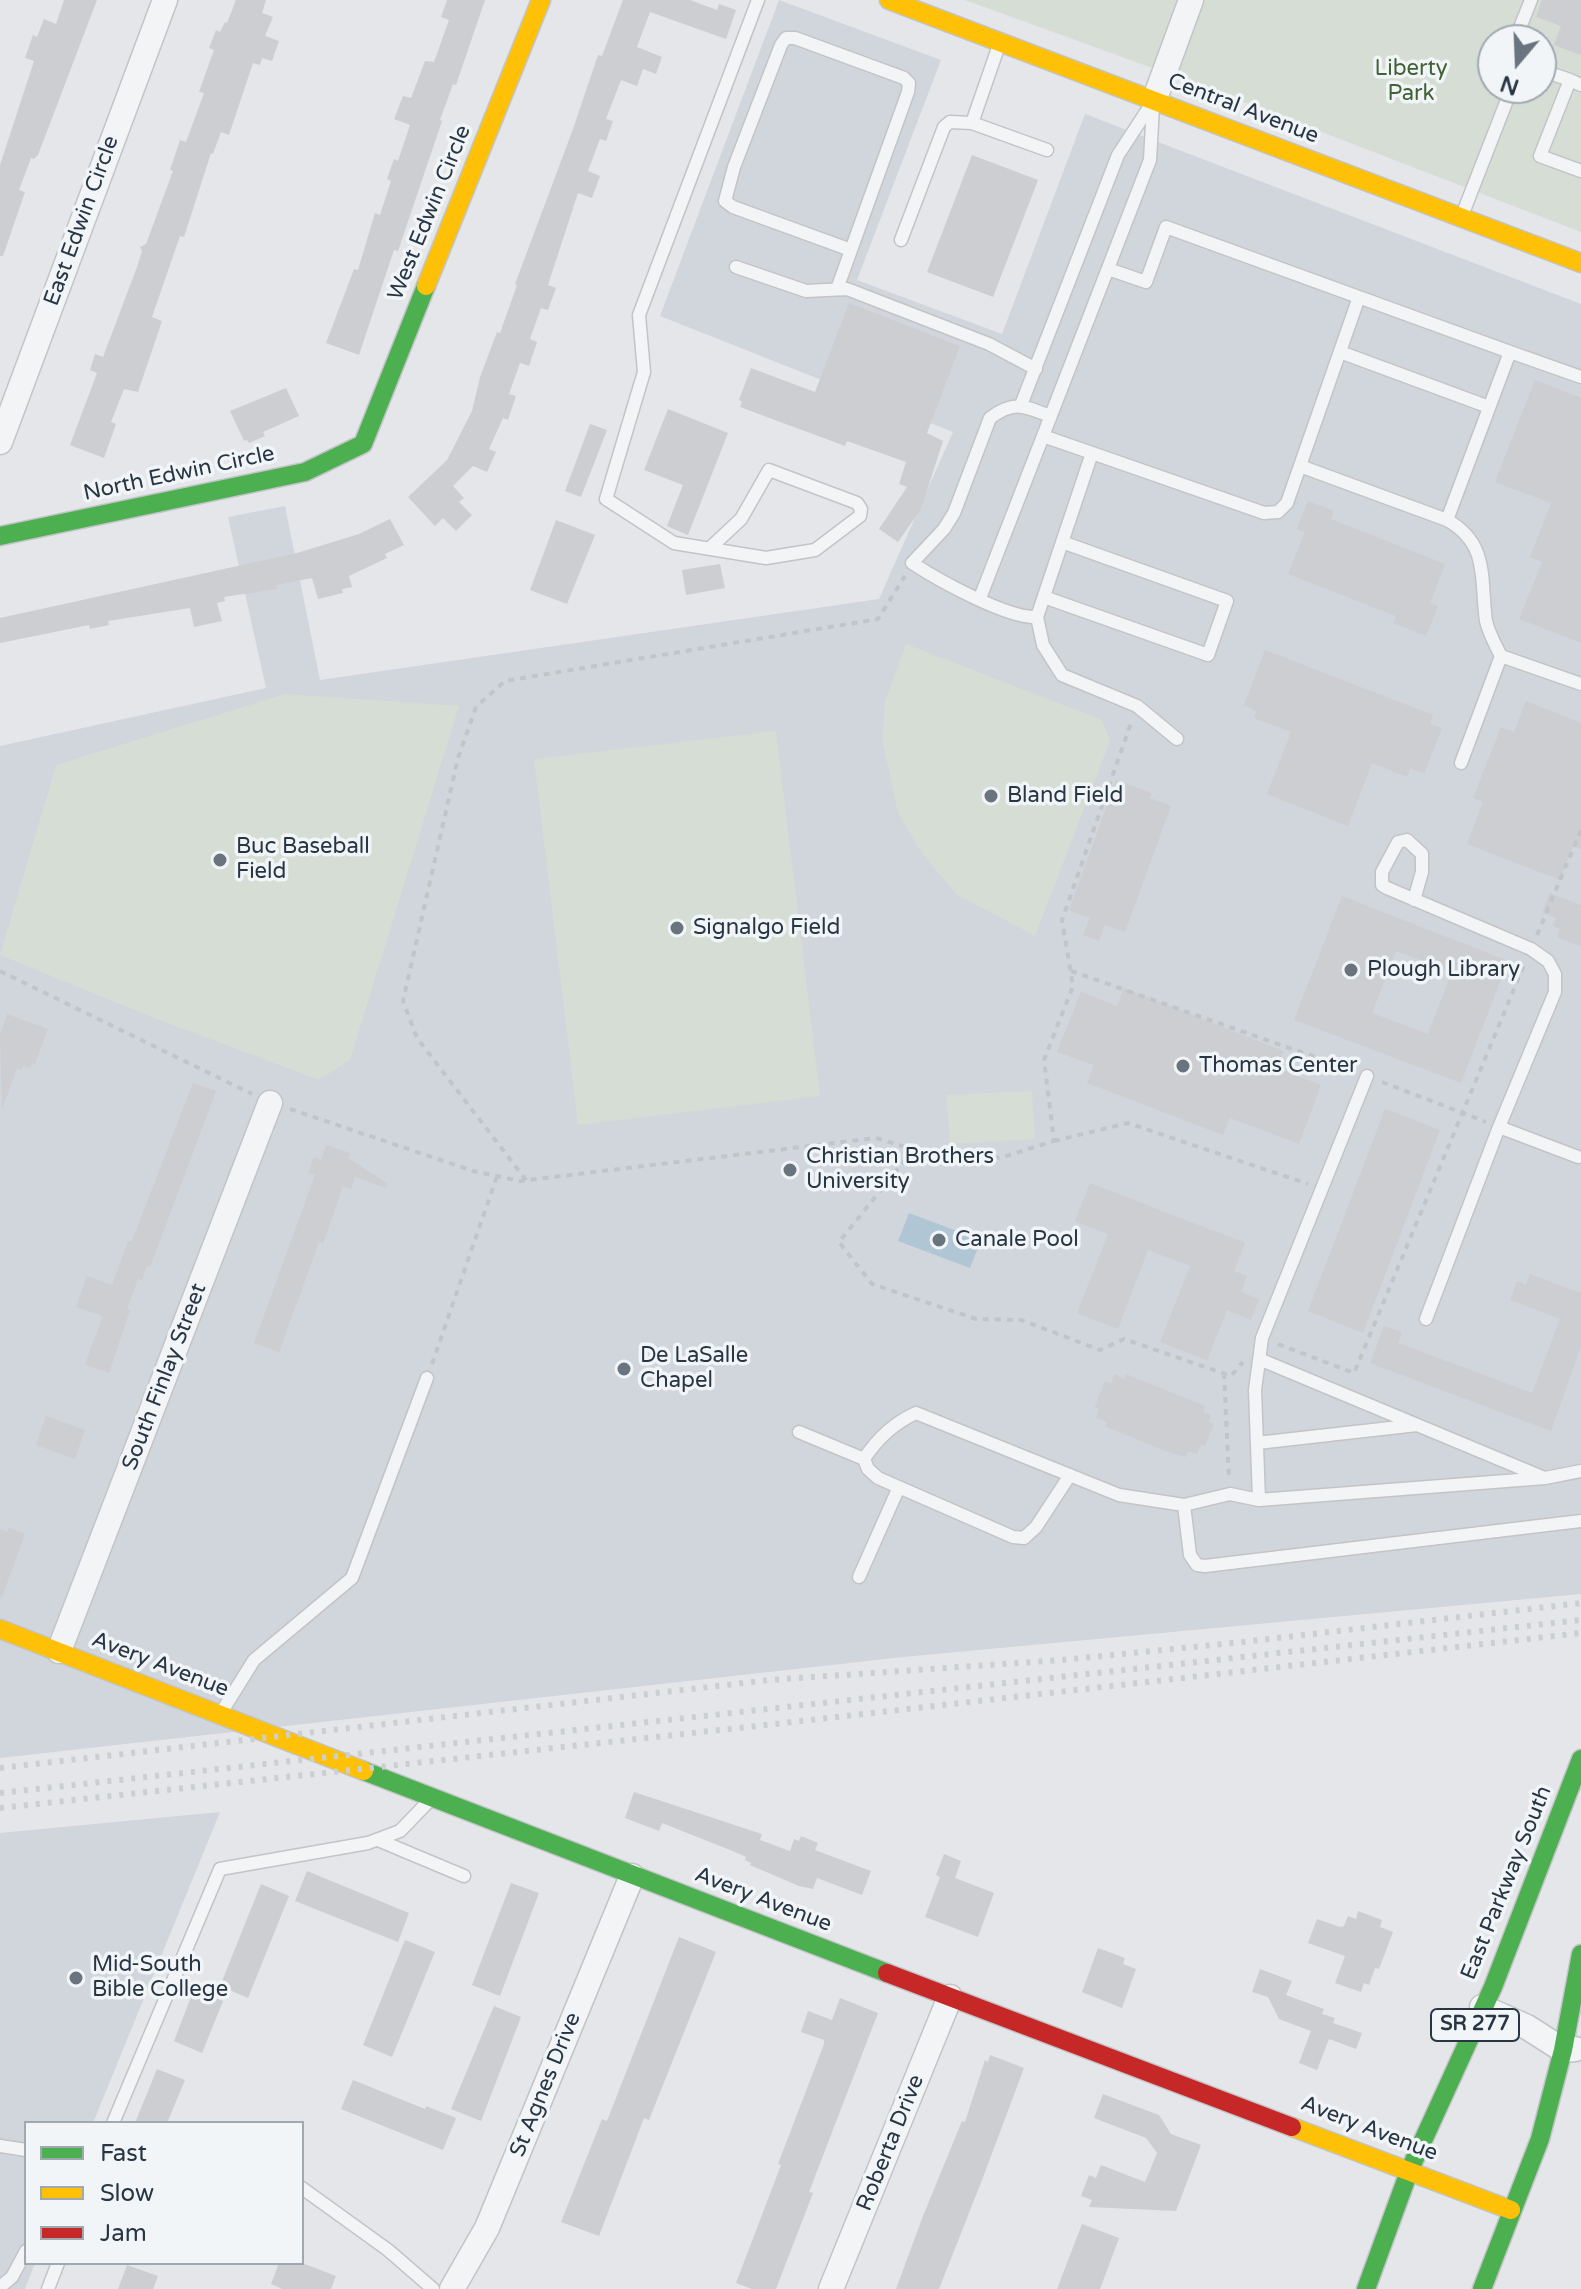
<!DOCTYPE html>
<html>
<head>
<meta charset="utf-8">
<style>
	body { margin:0 }
	#map { position:relative; width:1581px; height:2289px; overflow:hidden; background:#e4e6e9; font-family:"Varela Round",sans-serif }
	canvas { display:block }
	.legend { position:absolute; left:24px; top:2121px; width:280px; height:144px; box-sizing:border-box; background:#f2f5f8; border:2px solid #a1a9b0; margin:0; padding:10px 14px; list-style:none; font-size:24px; color:#283644 }
	.legend li { display:flex; align-items:center; gap:16px; height:40px }
	.legend b { width:40px; border:2px solid #a1a9b0 }
	.north { position:absolute; left:1477px; top:24px; width:80px; height:80px; box-sizing:border-box; background:#f2f5f8; border:2px solid #a1a9b0; border-radius:50%; rotate:199deg; font-size:22px; font-weight:700; line-height:32px; text-align:center; color:#283644 }
	.north::after { content:''; display:block; margin:auto; width:28px; height:36px; background:#6a747e; clip-path:polygon(50% 0,100% 100%,50% 72%,0 100%) }
</style>
</head>
<body>
<div id="map">
<canvas width="1581" height="2289"></canvas>
<ul class="legend">
<li><b style="height:10px;background:#4caf50"></b>Fast</li>
<li><b style="height:10px;background:#ffc107"></b>Slow</li>
<li><b style="height:10px;background:#c62828"></b>Jam</li>
</ul>
<div class="north">N</div>
</div>
<script>
const context = document.querySelector('canvas').getContext('2d');
context.lineJoin = 'round';
function fillPath(path, color) { context.fillStyle = color; context.fill(path, 'evenodd'); }
function strokePath(path, color, width, dash) { context.strokeStyle = color; context.lineWidth = width; context.lineCap = dash ? 'butt' : 'round'; context.setLineDash(dash || []); context.stroke(path); }
function write(font, color, halo, rows, align = 'center') {
  context.font = font + ' "Varela Round",sans-serif'; context.lineWidth = 7; context.setLineDash([]); context.textBaseline = 'middle'; context.strokeStyle = halo; context.fillStyle = color; for (const [text, x, y, turn = 0] of rows) {
    context.save(); context.translate(x, y); context.rotate((+turn || 0) * Math.PI / 180); context.textAlign = isNaN(turn) ? turn : align; if (halo) context.strokeText(text, 0, 0); context.fillText(text, 0, 0); context.restore();
  }
}
const built = new Path2D(`
	M779,0L941,60L857,280L1002,334L1085,114L1581,304V1594L903,1657L0,1758V746L266,688L228,517L285,506L320,680L879,599L953,432L660,316Z
	M220,1812L93,2123H26V2263H35L25,2289H0V1833Z`);
const green = new Path2D(`
	M965,0H1581V232L1213,90ZM1493,40H1541V88H1493Z
	M906,644L1102,720L1110,741L1035,936L956,894L921,852L898,813L882,739L885,701Z
	M285,694L459,706L350,1060L319,1080L154,1018L0,955L56,765Z
	M776,731L820,1096L578,1125L534,759Z
	M1032,1091L1035,1139L950,1144L946,1095Z`);
const water = new Path2D(`
	M909,1213L981,1240L970,1268L898,1241Z`);
const building = new Path2D(`
	M64,0H97L38,155L34,159L31,158L19,190L25,192L3,256H0V165L34,61L25,58L33,35L37,37L44,19L56,24Z
	M236,0H266L262,13L273,17L265,36L279,41L272,61L262,58L260,65L253,63L229,135L221,132L213,154L211,153L184,237L180,236L152,317L162,321L138,392L124,389L111,422L116,424L104,458L70,445L97,373L90,370L95,354L103,357L137,267L142,251L140,247L146,244L173,171L170,170L180,140L186,142L204,93L199,92L214,50L209,48L216,30L220,32L225,22L227,23Z
	M447,0H485L456,85L453,84L440,120L442,121L398,251L394,250L359,355L326,343L354,269L358,270L375,213L380,215L391,181L387,179L394,159L398,161L410,125L394,119L403,96L411,98L425,61L434,62L449,20L441,17Z
	M623,0H690L717,10L719,4L736,10L726,39L650,12L637,47L662,57L656,74L643,69L637,86L621,80L606,119L613,121L606,141L600,139L588,171L600,176L592,198L578,193L548,285L556,288L548,310L541,308L530,339L537,342L529,366L520,363L509,394L516,396L508,420L503,418L489,449L496,452L487,472L473,466L453,486L464,498L459,502L472,515L456,531L443,518L435,526L408,497L447,460L472,411L480,377L497,332L500,333L517,285L515,284L573,129L598,55L602,56Z
	M1542,0H1581V55L1554,45L1561,26L1536,17Z
	M972,155L1038,180L993,297L927,272Z
	M849,303L960,346L927,433L943,441L921,509L898,542L879,529L907,487L899,484L906,462L847,441L845,446L740,407L742,402L739,400L751,368L815,392Z
	M1535,380L1581,398V643L1519,619L1542,562L1530,557L1551,503L1495,482Z
	M286,388L299,416L263,432L265,436L249,443L247,440L244,441L230,411Z
	M668,409L728,433L688,535L667,526L683,485L644,470Z
	M590,424L607,430L581,497L565,491Z
	M1308,501L1334,511L1331,519L1445,564L1430,603L1438,606L1426,636L1393,623L1396,616L1288,574L1305,532L1297,529Z
	M390,519L404,545L385,554L387,558L349,576L352,587L342,589L343,593L318,599L312,578L276,585L277,589L224,597L225,601L217,603L222,621L194,627L190,608L108,621L109,625L90,629L89,625L0,643V618L297,553L359,534Z
	M556,520L595,535L567,604L530,590Z
	M720,564L725,588L686,595L682,570Z
	M1265,650L1433,715L1430,724L1442,728L1424,774L1410,768L1407,777L1372,763L1348,826L1267,794L1291,732L1254,718L1257,711L1244,705Z
	M1526,701L1581,723V849L1573,846L1560,880L1467,844L1483,802L1473,798L1501,727L1514,732Z
	M1116,780L1152,793L1150,798L1171,806L1125,932L1105,925L1099,941L1083,935L1090,918L1069,910Z
	M1550,893L1581,905V946L1557,937L1560,929L1553,926L1556,918L1542,913Z
	M1342,896L1508,961L1461,1083L1294,1020ZM1396,951L1452,972L1428,1034L1372,1013Z
	M1124,988L1284,1051L1277,1068L1321,1085L1299,1144L1230,1118L1223,1135L1087,1083L1094,1065L1057,1052L1081,992L1117,1006Z
	M7,1014L48,1029L35,1064L32,1063L30,1068L23,1066L21,1070L17,1068L2,1109L0,1035Z
	M193,1083L216,1091L150,1267L147,1266L142,1280L138,1279L127,1309L130,1310L109,1373L85,1364L103,1316L76,1307L87,1276L112,1285L128,1241H132Z
	M1385,1109L1440,1130L1363,1333L1308,1311Z
	M326,1145L350,1153L348,1158L388,1184L386,1188L355,1177L351,1189L343,1186L323,1244L319,1242L279,1352L254,1343L315,1175L308,1173L314,1157L321,1160Z
	M1090,1183L1245,1243L1234,1271L1247,1276L1241,1292L1259,1299L1251,1320L1227,1310L1207,1360L1160,1342L1190,1266L1148,1250L1118,1329L1077,1313L1108,1234L1075,1221Z
	M1530,1274L1581,1293V1346L1551,1431L1370,1363L1384,1326L1402,1332L1398,1343L1532,1393L1560,1319L1510,1300L1517,1281L1526,1285Z
	M1114,1374L1124,1379L1126,1374L1205,1406L1203,1412L1211,1415L1209,1422L1214,1424L1205,1446L1201,1444L1197,1454L1188,1451L1186,1457L1165,1451L1105,1426L1107,1422L1096,1418L1099,1409L1095,1407L1105,1381L1111,1384Z
	M46,1416L85,1430L75,1459L36,1445Z
	M9,1528L25,1534L2,1597H0V1529L7,1532Z
	M634,1792L762,1834L760,1840L790,1851L794,1839L799,1841L801,1836L818,1843L815,1850L871,1871L862,1895L817,1878L813,1889L799,1886L750,1865L751,1863L745,1860L746,1857L735,1852L662,1823L659,1831L625,1818Z
	M944,1854L961,1861L955,1878L994,1893L978,1937L925,1917L940,1877L936,1875Z
	M307,1871L409,1913L398,1942L295,1901Z
	M511,1883L539,1893L500,1996L472,1985Z
	M261,1884L289,1896L248,1998L220,1986Z
	M1358,1911L1382,1920L1380,1927L1393,1932L1379,1969L1375,1968L1369,1985L1364,1983L1361,1992L1335,1983L1345,1956L1308,1943L1317,1919L1340,1927L1344,1926L1348,1916L1356,1919Z
	M679,1937L716,1952L649,2120L644,2118L599,2236L561,2222L602,2119L607,2121Z
	M405,1940L435,1952L392,2057L363,2045Z
	M1098,1948L1125,1958L1123,1964L1136,1969L1122,2008L1082,1992Z
	M1260,1969L1292,1981L1286,1995L1324,2009L1322,2014L1335,2018L1333,2023L1362,2033L1356,2049L1329,2039L1317,2070L1299,2063L1311,2031L1279,2019L1268,1997L1252,1992Z
	M194,1989L223,2001L202,2053L174,2041Z
	M840,1998L878,2013L809,2192L813,2193L776,2289H752L736,2283L781,2165L778,2164L824,2044V2040L801,2032L808,2011L832,2020Z
	M494,2006L521,2017L481,2121L451,2109Z
	M990,2055L1024,2068L982,2180L939,2289H896L923,2216L962,2121L965,2122L985,2060L988,2062Z
	M157,2069L185,2080L167,2123H135Z
	M353,2080L425,2109L426,2106L456,2118L443,2150L341,2109Z
	M1103,2094L1159,2115L1171,2134L1201,2145L1176,2211L1089,2207L1092,2200L1081,2196L1089,2175L1096,2178L1101,2165L1145,2182L1157,2153L1146,2138L1094,2118Z
	M1082,2224L1119,2238L1100,2289H1057Z
	M279,2263H302L336,2276L331,2289H282L271,2284Z
	M127,2265L158,2276L153,2289H118Z`);
const path = new Path2D(`
	M1537,935L1581,830
	M0,971L252,1094
	M1071,971L1352,1070
	M1382,1082L1486,1122
	M290,1109L473,1171L520,1181L876,1138L932,1155L1000,1158L1054,1141L1044,1060L1073,986L1062,920L1131,723
	M1054,1141L1128,1123L1308,1184
	M913,1150L839,1242L872,1284L976,1319L1021,1320L1100,1350L1124,1339L1231,1376L1243,1362
	M526,1180L417,1038L403,1001L458,758L476,707L505,681L878,619L905,576
	M1278,1344L1354,1373L1524,965
	M432,1364L497,1176
	M1224,1373L1229,1479`);
const lane = new Path2D(`
	M1515,40L1531,0
	M1541,70L1570,80
	M1581,85L1570,80L1540,156L1581,171
	M1153,106L1150,160L1043,436L1092,453L1037,617L1043,645L1062,675L1137,706L1177,739
	M972,123L1047,150
	M1463,213L1507,100V88
	M901,240L944,127L950,122L972,123L999,45
	M736,267L806,291L847,289L989,344L1036,369
	M1108,269L1146,282L1166,227L1510,352
	M837,289L908,92L909,83L904,78L795,38H786L781,45L734,167L725,201L733,207L851,250
	M1340,352L1489,407
	M1021,405L1118,155L1152,103
	M1092,453L1264,513L1278,512L1287,503L1359,297
	M1300,466L1447,520C1490,544 1480,580 1486,621C1489,634 1495,644 1501,656L1581,684
	M1447,520L1510,352L1581,377
	M710,548L741,519L769,470L857,503L861,509L860,516L815,550L766,558L674,543L606,499L644,372L639,315L758,0
	M1044,597L1208,655L1227,601L1062,542
	M980,598L1043,436
	M1037,617C1008,619 938,580 912,563L944,529L954,513L990,418C1014,400 1024,406 1050,416
	M1461,763L1501,656
	M1414,900L1422,872V854L1407,840L1398,842L1382,872V885L1387,888L1531,949L1548,961L1555,974V992L1499,1127L1426,1319
	M1499,1127L1578,1157
	M1259,1359L1542,1477
	M799,1432L864,1459C877,1439 894,1423 916,1413L1119,1495L1184,1505L1230,1494L1259,1500L1545,1478L1581,1471
	M1257,1443L1417,1425
	M864,1459L868,1469L878,1478L1013,1537L1024,1538L1036,1527L1070,1475
	M1259,1500L1255,1390L1262,1338L1367,1076
	M1184,1505L1190,1555L1197,1565L1205,1566L1581,1521
	M859,1577L899,1487
	M221,1713L254,1660L352,1578L427,1378
	M378,1840L464,1876
	M113,2123L220,1869L368,1843L400,1831L428,1802
	M0,2146L26,2150
	M302,2188L388,2250L433,2289
	M0,2287L12,2277L26,2251
	M48,2289L58,2263`);
const street = new Path2D(`
	M1154,101L1191,0
	M0,442L165,0
	M59,1651L270,1103
	M1482,2007L1527,2027L1563,2050L1575,2049
	M452,2289L487,2228L632,1876
	M831,2289L950,1997`);
const fast = new Path2D(`
	M0,536L305,472L363,444L426,286
	M364,1771L887,1973
	M1366,2289L1410,2169L1493,1987L1581,1759
	M1482,2289L1540,2139L1563,2050L1581,1954`);
const slow = new Path2D(`
	M889,0L1581,263
	M426,286L541,0
	M0,1629L364,1771
	M1292,2127L1511,2210`);
const jam = new Path2D(`
	M887,1973L1292,2127`);
const rail = new Path2D(`
	M0,1768L770,1680L1062,1660L1243,1642L1581,1603
	M0,1793L1581,1620
	M0,1808L748,1727L1581,1633`);
const markers = [
	[991,796,8,"#6a747e"],
	[220,860,8,"#6a747e"],
	[677,928,8,"#6a747e"],
	[1351,970,8,"#6a747e"],
	[1183,1066,8,"#6a747e"],
	[790,1170,8,"#6a747e"],
	[939,1240,8,"#6a747e"],
	[624,1369,8,"#6a747e"],
	[76,1978,8,"#6a747e"]
];
const shields = [
	[1475,2025,88]
];
const shieldNames = [
	["SR 277",1475,2025]
];
const parkNames = [
	["Liberty",1411,69],
	["Park",1411,94]
];
const streetNames = [
	["Central Avenue",1243,109,21],
	["West Edwin Circle",430,213,-68],
	["East Edwin Circle",82,221,-70],
	["North Edwin Circle",179,474,-12],
	["South Finlay Street",165,1377,-69],
	["Avery Avenue",160,1665,21],
	["East Parkway South",1507,1883,-68],
	["Avery Avenue",763,1900,21],
	["St Agnes Drive",546,2085,-68],
	["Avery Avenue",1369,2129,21],
	["Roberta Drive",891,2143,-68]
];
const poiNames = [
	["Bland Field",1007,796],
	["Buc Baseball",236,847],
	["Field",236,872],
	["Signalgo Field",693,928],
	["Plough Library",1367,970],
	["Thomas Center",1199,1066],
	["Christian Brothers",806,1157],
	["University",806,1182],
	["Canale Pool",955,1240],
	["De LaSalle",640,1356],
	["Chapel",640,1381],
	["Mid-South",92,1965],
	["Bible College",92,1990]
];
fillPath(built, '#d1d6dc');
fillPath(green, '#d5ddd4');
fillPath(water, '#b0c6d5');
fillPath(building, '#ccced1');
strokePath(lane, '#c2c4c7', 15);
strokePath(street, '#c2c4c7', 27);
strokePath(fast, '#c2c4c7', 21);
strokePath(slow, '#c2c4c7', 21);
strokePath(jam, '#c2c4c7', 21);
strokePath(path, '#c1c5c8', 4, [6, 6]);
strokePath(lane, '#f3f4f6', 12);
strokePath(street, '#f3f4f6', 24);
strokePath(fast, '#4caf50', 18);
strokePath(slow, '#ffc107', 18);
strokePath(jam, '#c62828', 18);
strokePath(rail, '#cccfd1', 6, [4, 8]);
for (const [x, y, r, color] of markers) { const dot = new Path2D(); dot.arc(x, y, r, 0, 2 * Math.PI); context.fillStyle = color; context.fill(dot); strokePath(dot, '#f2f5f8', 3); }
for (const [x, y, w] of shields) { const box = new Path2D(); box.roundRect(x - w / 2, y - 16, w, 32, 6); context.fillStyle = '#f2f5f8'; context.fill(box); strokePath(box, '#283644', 2); }
write('bold 20px', '#283644', null, shieldNames);
write('22px', '#426135', '#f2f5f8', parkNames);
write('22px', '#283644', '#f2f5f8', streetNames);
write('22px', '#283644', '#f2f5f8', poiNames, 'left');
</script>
</body>
</html>
